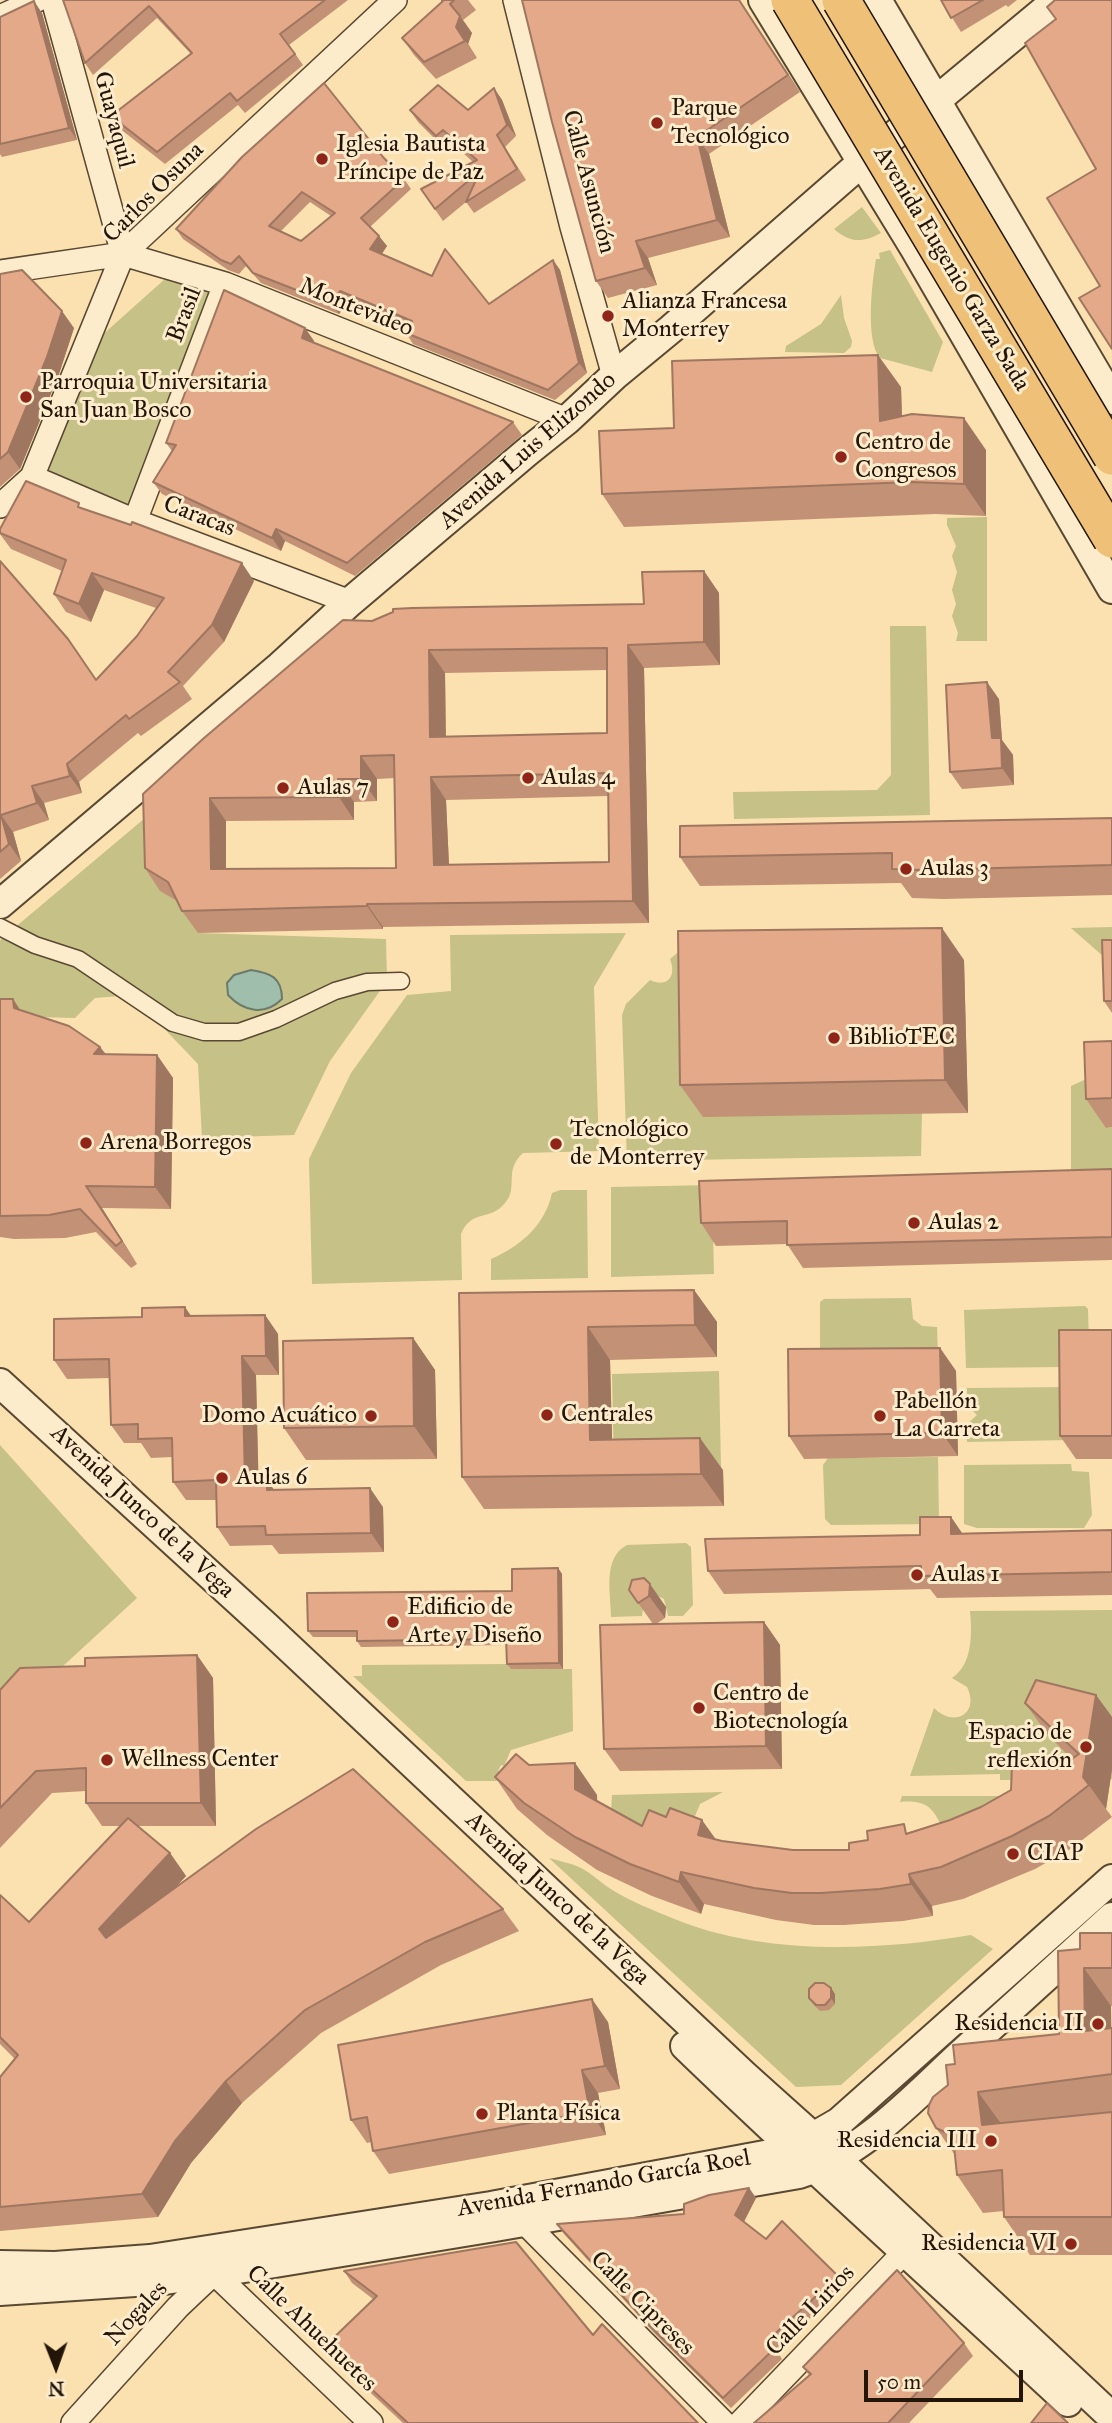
<!DOCTYPE html>
<html>
<head>
<meta charset="utf-8">
<style>
	body { margin:0 }
	#map { position:relative; width:1112px; height:2423px; overflow:hidden; background:#fbe1b0; font-family:"IM FELL Great Primer",serif }
	canvas { display:block }
	.north { position:absolute; left:21px; top:2332px; width:70px; height:70px; -webkit-text-stroke:5px #fceccc; paint-order:stroke; rotate:179deg; font-size:19px; font-weight:700; line-height:28px; text-align:center; color:#231508 }
	.north::after { content:''; display:block; margin:auto; width:24px; height:32px; background:#231508; clip-path:polygon(50% 0,100% 100%,50% 72%,0 100%) }
	.scale { position:absolute; left:864px; top:2370px; width:159px; height:32px; box-sizing:border-box; border:4px solid #231508; border-top:0; padding-left:9px; font-size:21px; line-height:24px; white-space:nowrap; color:#231508; -webkit-text-stroke:5px #fceccc; paint-order:stroke }
</style>
</head>
<body>
<div id="map">
<canvas width="1112" height="2423"></canvas>
<div class="north">N</div>
<div class="scale">50 m</div>
</div>
<script>
const context = document.querySelector('canvas').getContext('2d');
context.lineJoin = 'round';
function fillPath(path, color) { context.fillStyle = color; context.fill(path, 'evenodd'); }
function strokePath(path, color, width, dash) { context.strokeStyle = color; context.lineWidth = width; context.lineCap = dash ? 'butt' : 'round'; context.setLineDash(dash || []); context.stroke(path); }
function write(font, color, halo, rows, align = 'center') {
  context.font = font + ' "IM FELL Great Primer",serif'; context.lineWidth = 6; context.setLineDash([]); context.textBaseline = 'middle'; context.strokeStyle = halo; context.fillStyle = color; for (const [text, x, y, turn = 0] of rows) {
    context.save(); context.translate(x, y); context.rotate((+turn || 0) * Math.PI / 180); context.textAlign = isNaN(turn) ? turn : align; if (halo) context.strokeText(text, 0, 0); context.fillText(text, 0, 0); context.restore();
  }
}
const green = new Path2D(`
	M862,207L881,233C863,243 850,243 834,229Z
	M890,250L943,342L932,372L880,358C865,341 872,282 876,259H880L879,253Z
	M175,270L225,284L135,521L32,477L81,354Z
	M841,295L844,318L852,341L851,347L844,353L785,352L786,346L821,324Z
	M987,517V641H956L958,633L952,616L956,604L952,590L957,572L952,556L956,546L947,525V518Z
	M890,626H926L930,815L734,819L733,792L877,790L891,775Z
	M145,818L198,933L386,939L387,981L330,1061L294,1135L202,1138L198,1064L132,995L95,998L75,1018L0,1016V940Z
	M1112,927V964L1071,928Z
	M626,933L594,987L599,1151L523,1153C503,1171 519,1187 505,1203C491,1221 471,1209 461,1234L462,1280L312,1284L309,1159L351,1073L407,995L451,991L450,935Z
	M689,943L922,1113L921,1156L627,1161L622,1015L626,1004L650,980C667,988 677,977 670,959Z
	M1104,1071L1107,1128L1112,1127V1181L1071,1182V1086Z
	M712,1185L714,1274L611,1277V1187Z
	M560,1190H587L588,1278L491,1280V1259C519,1247 545,1226 552,1193Z
	M911,1298L913,1319L922,1326L937,1327L938,1356L820,1354V1302L824,1299Z
	M1085,1306L1088,1309L1089,1343L1062,1367L966,1368L964,1310Z
	M719,1371L721,1467L614,1470L612,1374Z
	M1069,1387V1440L967,1442L966,1425L977,1415L967,1405V1388Z
	M0,1445L137,1598L0,1724Z
	M938,1457L939,1524L831,1525L825,1519L823,1465L828,1458Z
	M1071,1464L1072,1471L1089,1472L1092,1515L1084,1528H977L964,1524V1465Z
	M686,1543L691,1547L693,1605L683,1616H668L664,1599L655,1595L643,1608L642,1616L611,1617C611,1593 602,1558 627,1545Z
	M1112,1610V1779L1000,1780V1774L910,1776L934,1708C954,1728 980,1714 967,1687L952,1678C973,1664 972,1633 970,1611Z
	M511,1664V1669H572L573,1731L511,1750L504,1766L501,1765L498,1771L504,1774L501,1781H466L353,1676H362V1665Z
	M723,1792L700,1804L693,1821L695,1832L610,1829L612,1795Z
	M902,1796H1037L941,1826C933,1805 922,1800 900,1802Z
	M549,1858C559,1861 570,1863 579,1867C592,1873 602,1884 614,1891C632,1902 653,1910 672,1918C762,1956 877,1951 971,1935L993,1949L841,2085L796,2087Z`);
const water = new Path2D(`
	M251,970C270,973 282,977 282,999C265,1016 244,1012 228,995L227,983L234,975Z`);
const pedestrian = new Path2D(`
	M0,927L35,945L78,959L173,1023L204,1032H239L276,1019L335,991L367,982L401,981`);
const minor = new Path2D(`
	M53,0L123,254
	M515,0L572,227L614,376
	M0,17L37,0
	M0,272L123,254L225,284L567,420
	M32,477L135,521L350,602
	M0,506L32,477L123,254L395,0
	M135,521L225,284
	M524,2222L724,2423
	M214,2273L371,2423
	M73,2423L178,2307L214,2273
	M740,2423L915,2241`);
const tertiary = new Path2D(`
	M763,0L915,249L1112,589
	M877,0L1112,400
	M0,904L278,668L350,602L527,452L567,420L614,376L671,329L861,163L1057,0
	M0,1383L267,1627L745,2076L813,2137L1112,2417
	M685,2046C810,2167 940,2283 1068,2402
	M0,2265L55,2266L150,2259L491,2206L770,2154L813,2137L839,2122L1112,1879
	M0,2291L165,2280L214,2273L495,2227L799,2174C864,2153 912,2099 961,2054C1011,2008 1062,1963 1112,1917`);
const trunkBridge = new Path2D(`
	M790,0L1112,539
	M841,0L1112,456`);
const wall = new Path2D(`
	M63,0H348L289,45L303,65L245,113L238,105L165,164L119,128L111,116L191,54L157,18L93,75L85,63Z
	M441,0H468L476,10L463,20L472,33L468,44L477,58L436,79L414,55L402,38L442,2Z
	M739,0L800,92L709,154L730,237L648,258L657,285L608,298L596,281Z
	M941,0H1017L1008,7L1006,5L961,32Z
	M42,13L77,140L2,157L0,154V17Z
	M494,88L502,100L516,136L505,147L526,180L474,213L466,202L443,221L421,189L473,162L451,142L444,148L418,122L410,110H468Z
	M383,157L404,179L411,189L370,227L387,246L382,254L489,304L553,260L560,270L587,373L555,400L413,344L406,333L409,327L348,302L339,314L261,283L246,266L239,274L228,270L183,239L176,229ZM310,202L331,216L301,241L281,231Z
	M0,274L74,328L59,374L20,469L0,487Z
	M305,328L314,341V343L513,422L522,435L355,576L285,541L281,551L162,494L153,482L172,451L166,443Z
	M901,387L902,416L986,450V516L935,514L624,527L602,494L674,428Z
	M83,508L254,581L224,642L183,686L192,699L141,736L138,733L79,782L82,793L44,803L49,820L13,832L21,861L0,879V561L96,680L137,636L156,608L104,590L91,622L66,612L54,594L62,571L11,549L0,534V529Z
	M704,571L719,593L720,665L644,668L649,923L383,927V929L198,933L182,911L177,901L160,891L145,868L372,621L644,604ZM607,670V733L446,737L445,673ZM395,778L396,868L226,869V821L354,820V802L377,801V779ZM608,796L609,862L449,865L446,800Z
	M999,699L1002,740L1013,755L1014,785L962,789L950,772Z
	M1112,818V895L943,899L912,898L901,883L700,886L680,857Z
	M1112,940V1013L1104,1001Z
	M964,960L968,1113L703,1117L680,1085Z
	M0,999H13L20,1010L100,1047L106,1054L157,1055L173,1078L171,1209L102,1208L137,1264L131,1268L96,1232L65,1238L14,1239L0,1237Z
	M1112,1041V1127L1106,1128L1086,1099Z
	M1112,1169V1260L803,1268L787,1244L716,1246L701,1223Z
	M694,1290L717,1322V1357L610,1360L612,1439L723,1470L724,1506L484,1509L462,1477L459,1293Z
	M265,1315L278,1334L279,1375H256L258,1480L274,1490L383,1507L384,1552L279,1554L272,1545L230,1546L217,1527L216,1500H186L173,1482L172,1457L151,1458L141,1443H124L111,1425L110,1378L67,1379L54,1360L191,1316Z
	M1112,1330V1459H1076L1060,1436Z
	M413,1338L435,1370L437,1459L306,1460L284,1428Z
	M940,1348L956,1371L958,1456L804,1459L789,1436Z
	M951,1517L962,1533L1112,1530V1595L937,1598L930,1589L724,1594L708,1571L920,1535Z
	M558,1568L562,1574L563,1669H511L507,1664L506,1645L361,1647L357,1641V1637H313L308,1631L512,1591Z
	M632,1580L666,1607L665,1618L656,1624L764,1622L780,1645L782,1769L620,1771L604,1749L653,1624L629,1590Z
	M197,1655L213,1678L216,1826H138L170,1853L186,1876L176,1887L503,1909L519,1931L441,1965L321,2033L242,2103L191,2163L158,2217L0,2231V2077L15,2059L0,2044V1895L29,1922L120,1826H102L86,1803V1791L52,1793L0,1848V1690L85,1666Z
	M1096,1695L1112,1717V1769L1106,1809L1112,1817L1072,1848L1035,1869L963,1899L932,1906L933,1916L903,1921L844,1925H814L776,1920L704,1904L701,1914L652,1896L597,1870L547,1835L517,1809L495,1777L575,1763L597,1795V1801L642,1826L722,1841L793,1850H849L950,1820L981,1807L1057,1769L1072,1759L1048,1735L1025,1703Z
	M1112,1933V2006H1111V2028H1112V2255H1030L1004,2217V2211L983,2213L957,2175L955,2155L936,2128L948,2085L955,2064L1059,2034L1080,1949Z
	M831,1988L835,1994V2004L829,2010L820,2011L813,2004L809,1998Z
	M608,2022L620,2089L598,2093L606,2135L389,2174L373,2151L371,2142L367,2143L351,2120Z
	M749,2188L756,2198L744,2222L766,2239L838,2276L845,2286L776,2350L782,2359L731,2408L656,2335L564,2234L557,2224L684,2214Z
	M344,2271L593,2335L698,2423H403L333,2358L325,2346L373,2299L352,2283Z
	M964,2343L973,2356L909,2423H754L809,2375L803,2367Z`);
const shadedWall = new Path2D(`
	M739,0L800,92L788,75Z
	M34,1L42,13L77,140L69,128Z
	M460,16L472,33L468,44L477,58L456,27Z
	M494,88L502,100L516,136L507,125Z
	M697,137L709,154L730,237L717,220Z
	M379,236L387,246L378,259L370,249Z
	M636,241L648,258L657,285L645,268Z
	M553,260L560,270L587,373L579,363Z
	M340,291L348,302L339,314L332,304Z
	M62,311L74,328L59,374L20,469L8,452Z
	M305,328L314,341L311,351L302,338Z
	M878,355L901,387L903,453L880,421Z
	M964,418L986,450V516L964,484Z
	M276,529L285,541L281,551L272,538Z
	M242,563L254,581L224,642L212,625Z
	M704,571L719,593L720,665L704,642Z
	M92,573L104,590L91,622L79,604Z
	M628,645L644,668L649,923L633,901Z
	M429,650L445,673L446,760L430,737Z
	M987,682L999,699L1002,740L1013,755L1014,785L1002,768L992,738Z
	M361,756L377,779V801L361,779Z
	M67,764L79,782L82,793L70,776Z
	M431,777L446,800L450,888L434,865Z
	M338,779L354,802V820L339,797Z
	M32,786L44,803L49,820L37,803Z
	M210,798L226,821V892L211,869Z
	M1,815L13,832L21,861L9,844Z
	M367,904L383,927V929L367,906Z
	M942,928L964,960L968,1113L945,1080Z
	M13,999L28,1022L14,1008Z
	M100,1047L116,1069L94,1054Z
	M157,1055L173,1078L171,1209L155,1187Z
	M86,1186L102,1208L137,1264L122,1241Z
	M694,1290L717,1322V1357L695,1325Z
	M185,1307L198,1326L185,1316Z
	M265,1315L278,1334L279,1375L266,1356Z
	M588,1327L610,1360L613,1472L590,1440Z
	M413,1338L435,1370L437,1459L414,1426Z
	M940,1348L956,1371L958,1456L942,1433Z
	M242,1356L256,1375L259,1499L245,1480Z
	M700,1438L723,1470L724,1506L701,1474Z
	M267,1480L280,1498L267,1490Z
	M370,1488L383,1507L384,1552L371,1533Z
	M951,1517L966,1539L951,1534Z
	M558,1568L562,1574L563,1669L559,1663Z
	M650,1584L666,1607L665,1618L649,1596Z
	M764,1622L780,1645L782,1769L766,1746Z
	M197,1655L213,1678L216,1826L201,1803Z
	M1096,1695L1112,1717V1769L1106,1809L1083,1777Z
	M575,1763L597,1795L598,1821L575,1789Z
	M702,1820L725,1852L698,1835Z
	M170,1853L186,1876L115,1952L99,1929Z
	M681,1872L704,1904L701,1914L679,1882Z
	M909,1874L932,1906L933,1916L911,1884Z
	M1084,1968L1111,2006L1112,2069L1085,2031Z
	M831,1988L835,1994V2004L831,1998Z
	M592,1999L608,2022L620,2089L605,2066Z
	M582,2070L598,2093L606,2135L590,2112Z
	M226,2081L242,2103L191,2163L158,2217L142,2194L175,2141Z
	M978,2092L1005,2129L982,2125Z
	M749,2188L756,2198L742,2225L735,2215Z`);
const building = new Path2D(`
	M63,0H325L280,34L295,54L237,101L230,93L157,152L111,116L192,53L149,6L85,63Z
	M442,0H454L450,4L460,16L456,27L465,41L424,62L402,38L443,1Z
	M522,0H739L788,75L697,137L717,220L636,241L645,268L596,281L552,122Z
	M941,0H983L951,18Z
	M1055,0H1112V349L1079,298L1100,286L1047,198L1096,169L1025,43L1056,19L1047,7Z
	M34,1L69,128L0,144V17Z
	M324,83L383,157L404,179L361,218L379,236L370,249L432,276L445,249L489,304L553,260L579,363L548,390L406,333L412,321L340,291L332,304L253,273L239,256L231,264L221,260L176,229L242,157ZM302,192L335,213L301,241L269,226Z
	M438,85L468,110L494,88L507,125L497,135L517,169L466,202L480,171L435,209L421,189L477,160L443,130L436,136L410,110Z
	M22,270L62,311L47,357L8,452L0,459V274Z
	M224,290L305,328L302,338L513,422L347,563L276,529L272,538L153,482L176,445L166,443Z
	M878,355L880,421L912,414L964,418V484L912,482L602,494L599,431L674,428L672,361Z
	M26,481L79,503L78,507L131,525L132,522L242,563L212,625L168,672L180,682L129,719L126,715L67,764L70,776L32,786L37,803L1,815L9,844L0,852V561L68,639L96,680L137,636L164,598L92,573L79,604L54,594L66,560L0,533V529Z
	M704,571V642L628,645L633,901L367,904V906L182,911L168,882L145,868L143,794L204,738L343,620L372,621L393,612V609L412,608L644,604L642,572ZM607,648V733L430,737L429,650ZM394,755L396,868L211,869L210,798L339,797L338,779H361V756ZM608,773L609,862L434,865L431,777Z
	M987,682L992,738H1001L1002,768L950,772L946,685Z
	M1112,818V865L922,870L892,869V853L680,857V826Z
	M942,928L945,1080L680,1085L678,931Z
	M1102,940H1112V1001H1104Z
	M0,999H13L14,1008L69,1026L100,1047L94,1054L157,1055L155,1187L86,1186L122,1241L116,1246L80,1209L49,1215L0,1216Z
	M1112,1041V1098L1086,1099L1084,1042Z
	M1112,1169V1237L787,1245V1221L701,1223L699,1181Z
	M694,1290L695,1325L588,1327L590,1440L700,1438L701,1474L462,1477L459,1293Z
	M185,1307V1316L265,1315L266,1356H242L245,1480H267V1490L370,1488L371,1533L266,1535L265,1526L217,1527L216,1480L173,1482L172,1438L138,1439V1424L111,1425L109,1359L54,1360V1319L142,1317V1308Z
	M1059,1330H1112V1436H1060Z
	M413,1338L414,1426L284,1428L283,1341Z
	M940,1348L942,1433L789,1436L788,1349Z
	M920,1517H951V1534L1112,1530V1572L921,1576V1566L708,1571L705,1539L920,1535Z
	M558,1568L559,1663L507,1664L506,1639L357,1641V1631H308L307,1593L512,1591V1569Z
	M644,1578L650,1584L649,1596L638,1603L629,1590L632,1580Z
	M764,1622L766,1746L604,1749L600,1625Z
	M197,1655L201,1803H86V1768L36,1771L0,1808V1690L20,1668L85,1666V1658Z
	M1036,1680L1096,1695L1083,1777L1089,1785L1049,1816L1012,1836L941,1867L909,1874L911,1884L880,1889L821,1893H792L754,1888L681,1872L679,1882L630,1864L575,1837L524,1803L495,1777L516,1754L529,1765L575,1763V1789L642,1826L649,1810L666,1817L670,1808L702,1820L698,1835L722,1841L793,1850H849V1843L868,1840L867,1831L904,1824L906,1834L950,1820L981,1807L1011,1790L1012,1765L1057,1769L1079,1754L1025,1703Z
	M353,1769L503,1909L425,1942L305,2010L226,2081L175,2141L142,2194L0,2207V2077L18,2055L0,2037V1895L29,1922L128,1818L170,1853L99,1929L106,1938L256,1829Z
	M1080,1933H1112V1968H1084L1085,2031L1112,2028V2074L978,2092L982,2125L1112,2112V2217H1004L1002,2170L957,2175L953,2136L936,2128L928,2113L929,2105L933,2097L948,2085L946,2065L955,2064L953,2045L1059,2034L1058,1951L1080,1949Z
	M815,1983H824L831,1988V1998L825,2005H816L809,1998V1989Z
	M592,1999L605,2066L582,2070L590,2112L373,2151L367,2117L351,2120L338,2045Z
	M749,2188L735,2215L766,2239L782,2221L838,2276L768,2340L775,2348L723,2398L649,2325L557,2224L684,2214V2204L709,2195Z
	M516,2242L593,2335L602,2324L698,2423H408L325,2346L377,2296L344,2271Z
	M897,2270L964,2343L888,2423H754L811,2374L803,2367Z
	M1047,2403L1068,2423H1031Z`);
const markers = [
	[657,123,7,"#8f2418"],
	[322,159,7,"#8f2418"],
	[608,316,7,"#8f2418"],
	[26,397,7,"#8f2418"],
	[841,457,7,"#8f2418"],
	[528,778,7,"#8f2418"],
	[283,788,7,"#8f2418"],
	[906,869,7,"#8f2418"],
	[834,1038,7,"#8f2418"],
	[86,1143,7,"#8f2418"],
	[556,1144,7,"#8f2418"],
	[914,1223,7,"#8f2418"],
	[547,1415,7,"#8f2418"],
	[371,1416,7,"#8f2418"],
	[880,1416,7,"#8f2418"],
	[222,1478,7,"#8f2418"],
	[917,1575,7,"#8f2418"],
	[393,1622,7,"#8f2418"],
	[699,1708,7,"#8f2418"],
	[1086,1747,7,"#8f2418"],
	[107,1760,7,"#8f2418"],
	[1013,1854,7,"#8f2418"],
	[1098,2024,7,"#8f2418"],
	[482,2114,7,"#8f2418"],
	[991,2141,7,"#8f2418"],
	[1071,2244,7,"#8f2418"]
];
const poiNames = [
	["Parque",671,109],
	["Tecnológico",671,137],
	["Iglesia Bautista",336,145],
	["Príncipe de Paz",336,173],
	["Alianza Francesa",622,302],
	["Monterrey",622,330],
	["Parroquia Universitaria",40,383],
	["San Juan Bosco",40,411],
	["Centro de",855,443],
	["Congresos",855,471],
	["Aulas 4",542,778],
	["Aulas 7",297,788],
	["Aulas 3",920,869],
	["BiblioTEC",848,1038],
	["Tecnológico",570,1130],
	["de Monterrey",570,1158],
	["Arena Borregos",100,1143],
	["Aulas 2",928,1223],
	["Pabellón",894,1402],
	["La Carreta",894,1430],
	["Centrales",561,1415],
	["Domo Acuático",357,1416,"right"],
	["Aulas 6",236,1478],
	["Aulas 1",931,1575],
	["Edificio de",407,1608],
	["Arte y Diseño",407,1636],
	["Centro de",713,1694],
	["Biotecnología",713,1722],
	["Espacio de",1072,1733,"right"],
	["reflexión",1072,1761,"right"],
	["Wellness Center",121,1760],
	["CIAP",1027,1854],
	["Residencia II",1084,2024,"right"],
	["Planta Física",496,2114],
	["Residencia III",977,2141,"right"],
	["Residencia VI",1057,2244,"right"]
];
const streetNames = [
	["Guayaquil",113,120,75],
	["Calle Asunción",588,182,75],
	["Carlos Osuna",154,193,-45],
	["Avenida Eugenio Garza Sada",951,269,59],
	["Montevideo",356,308,22],
	["Brasil",185,315,-69],
	["Avenida Luis Elizondo",528,451,-41],
	["Caracas",199,517,21],
	["Avenida Junco de la Vega",142,1512,43],
	["Avenida Junco de la Vega",557,1899,43],
	["Avenida Fernando García Roel",604,2184,-10],
	["Calle Cipreses",642,2304,45],
	["Calle Lirios",811,2311,-46],
	["Nogales",137,2314,-47],
	["Calle Ahuehuetes",311,2329,44]
];
fillPath(green, '#c5c187');
fillPath(water, '#9fbeac');
strokePath(water, '#6d7a6a', 2);
strokePath(pedestrian, '#594832', 19);
strokePath(minor, '#594832', 26);
strokePath(tertiary, '#594832', 32);
strokePath(pedestrian, '#fceccc', 16);
strokePath(minor, '#fceccc', 23);
strokePath(tertiary, '#fceccc', 28);
strokePath(trunkBridge, '#231508', 40, []);
strokePath(trunkBridge, '#eec078', 37);
fillPath(wall, '#c39176');
fillPath(shadedWall, '#9f7660');
fillPath(building, '#e3a989');
strokePath(building, '#9f7660', 2);
for (const [x, y, r, color] of markers) { const dot = new Path2D(); dot.arc(x, y, r, 0, 2 * Math.PI); context.fillStyle = color; context.fill(dot); strokePath(dot, '#fceccc', 2.5); }
write('24px', '#231508', '#fceccc', poiNames, 'left');
write('24px', '#231508', '#fceccc', streetNames);
</script>
</body>
</html>
